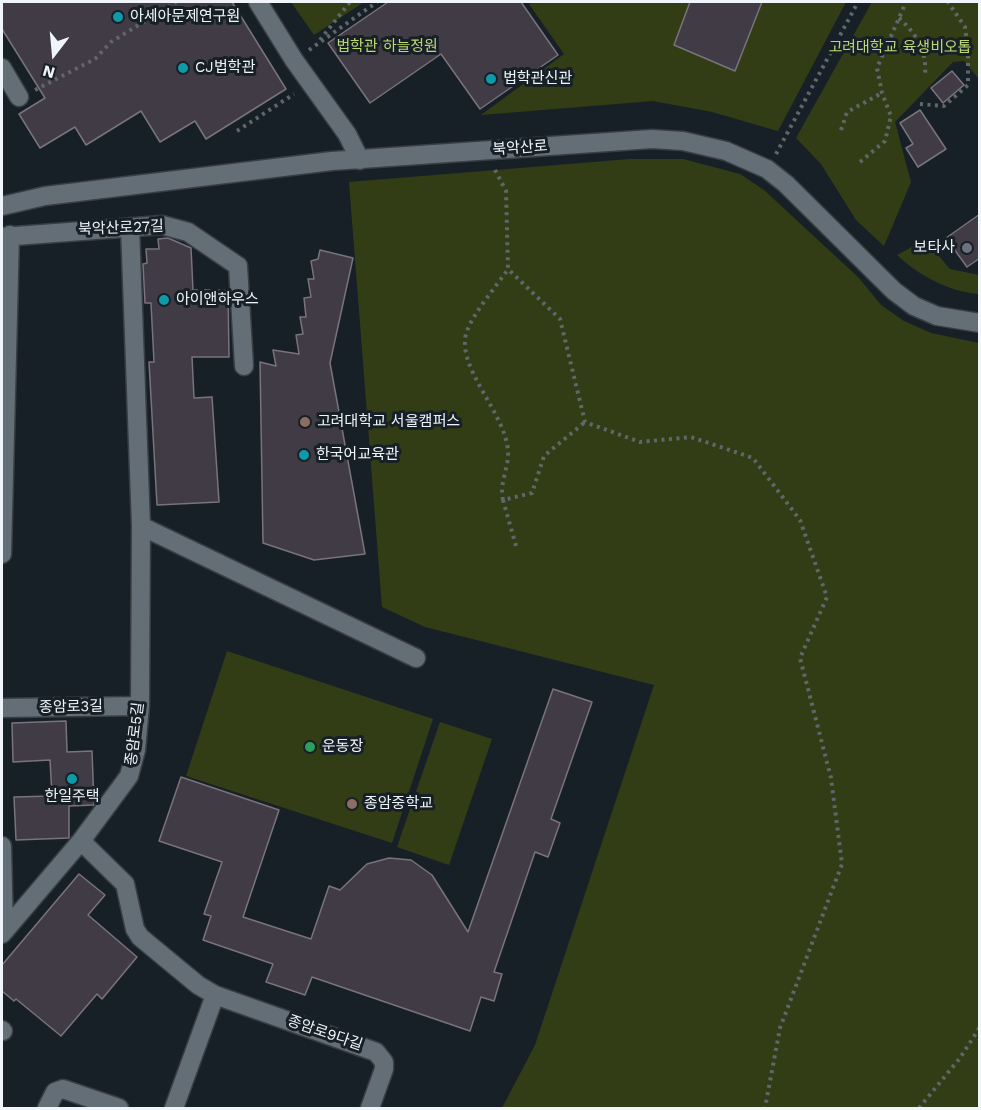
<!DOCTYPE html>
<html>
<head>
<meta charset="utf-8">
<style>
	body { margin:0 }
	#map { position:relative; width:981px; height:1110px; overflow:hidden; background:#182027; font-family:"Work Sans",sans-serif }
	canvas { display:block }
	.frame { position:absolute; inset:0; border:3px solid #eff5fa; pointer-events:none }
	.north { position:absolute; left:24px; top:24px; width:60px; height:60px; -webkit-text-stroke:4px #182027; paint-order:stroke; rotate:196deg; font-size:16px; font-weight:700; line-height:24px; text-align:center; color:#eff5fa }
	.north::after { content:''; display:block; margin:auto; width:21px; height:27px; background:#eff5fa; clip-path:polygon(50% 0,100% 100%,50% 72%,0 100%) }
</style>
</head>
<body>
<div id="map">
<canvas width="981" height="1110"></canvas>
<div class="frame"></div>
<div class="north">N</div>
</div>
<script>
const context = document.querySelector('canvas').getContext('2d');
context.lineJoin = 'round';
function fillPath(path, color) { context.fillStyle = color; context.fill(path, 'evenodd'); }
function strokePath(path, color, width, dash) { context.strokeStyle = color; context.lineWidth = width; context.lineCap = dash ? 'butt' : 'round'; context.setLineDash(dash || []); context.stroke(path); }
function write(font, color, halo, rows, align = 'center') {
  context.font = font + ' "Work Sans","Noto Sans KR",sans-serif'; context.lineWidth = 6; context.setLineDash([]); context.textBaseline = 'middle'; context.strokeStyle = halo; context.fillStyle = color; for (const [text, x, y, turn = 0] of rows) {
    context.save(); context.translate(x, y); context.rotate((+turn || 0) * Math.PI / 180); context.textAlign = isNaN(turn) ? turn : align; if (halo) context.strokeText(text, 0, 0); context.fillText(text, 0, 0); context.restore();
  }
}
const green = new Path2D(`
	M291,2H364L314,35Z
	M533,2H846L778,131L712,112L653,101L481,115L564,54L529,4Z
	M872,2H980L979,79L964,61L953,62L895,122L911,182L884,246L856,220L821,164L796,138Z
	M630,159H683L740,174L764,190L859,278L881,305L904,321L931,333L979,343V1108H502L535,1045L654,685L425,627L382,607L349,182Z
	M925,240L950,269L979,275V294C949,292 918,275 897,255Z
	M227,651L433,719L392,843L186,776Z
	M440,722L492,739L449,865L397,847Z`);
const building = new Path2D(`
	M2,2H232L286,89L206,139L195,121L160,142L141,111L86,145L75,127L40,148L19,114L45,98L2,29Z
	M388,2H521L558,55L480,109L441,54L370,103L328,43Z
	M690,2H762L735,71L674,45Z
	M952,71L964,85L943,103L931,88Z
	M920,110L946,149L918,167L906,148L913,144L900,123Z
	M980,214V258L967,267L946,238Z
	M168,238L191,248L193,290H228L229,357H192L194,398L212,397L219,502L157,505L149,362H154L151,303H145L143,264L147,263L146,249H159L158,239Z
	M320,250L353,258L330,363L365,554L314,560L263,543L260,362L276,366L273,350L299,354L296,335L303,334L300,317H306L304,298L311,297L308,279H314L311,261L318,259Z
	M553,689L592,702L551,819L560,823L548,857L535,852L494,972L502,974L494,1001L481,997L470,1031L312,977L305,995L266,982L273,964L203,940L211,916L204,914L222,862L159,841L181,777L279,810L243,917L311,939L329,886L340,890L367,864L389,858L411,860L432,875L468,932Z
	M66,721L67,752L92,751L94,805L69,806V838L16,840L14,797L52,796L50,760L13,762L12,723Z
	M79,874L105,895L88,915L137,957L102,999L97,994L61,1036L16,999L14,1001L2,991V965Z`);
const path = new Path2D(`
	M899,18C917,35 927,50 925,76
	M320,40L350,2
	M309,50L377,2
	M35,90L95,59L111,42L176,2
	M920,104L944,106L968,85V51L965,27L948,2
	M841,130L847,112L882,93
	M237,131L294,94
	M776,154L858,2
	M860,162L885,141L891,116L882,93L877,68L906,2
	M495,170L506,191L508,269L560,319L585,422L640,442L691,437L753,458L800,520L827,597L800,658L831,778L842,864L780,1028L765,1108
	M503,500C499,483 509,468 508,451C505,411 454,366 467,331C474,312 496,287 508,269
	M516,546L503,500L532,493L544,456L585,422
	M919,1108L960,1058L980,1027`);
const minor = new Path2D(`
	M258,2L294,60L347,134L360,160
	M2,68L19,97
	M2,206L45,196L332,161L652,139L683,141L726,151L767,169L786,184L894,291L914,306L937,316L980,323
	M2,237L162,225L188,232L238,266L244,366
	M141,526L416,658
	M2,554L10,235
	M2,708L140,706
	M81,841L125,884L135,929L140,937L198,985L215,995L174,1108
	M2,846L4,931
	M2,934L81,841L129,776L136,750L140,706L141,526L130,227
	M215,995L376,1052L384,1062V1069L370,1108
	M2,1030L3,1031
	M47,1108L55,1092L63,1089L119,1108`);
const markers = [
	[118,17,6,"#0f9aa8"],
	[183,68,6,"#0f9aa8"],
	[491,79,6,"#0f9aa8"],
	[967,248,6,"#6b7280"],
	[164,300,6,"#0f9aa8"],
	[305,422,6,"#8d6e63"],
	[304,455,6,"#0f9aa8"],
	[310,747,6,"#2e9e5b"],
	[72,779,6,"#0f9aa8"],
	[352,804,6,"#8d6e63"]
];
const poiNames = [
	["아세아문제연구원",130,17],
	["CJ법학관",195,68],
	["법학관신관",503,79],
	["보타사",955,248,"right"],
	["아이앤하우스",176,300],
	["고려대학교 서울캠퍼스",317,422],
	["한국어교육관",316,455],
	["운동장",322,747],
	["한일주택",72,797,"center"],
	["종암중학교",364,804]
];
const parkNames = [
	["법학관 하늘정원",387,47],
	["고려대학교 육생비오톱",900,48]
];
const streetNames = [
	["북악산로",520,148,-4],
	["북악산로27길",121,228,-2],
	["종암로3길",71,707,-1],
	["종암로5길",135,734,-83],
	["종암로9다길",325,1033,19]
];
fillPath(green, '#333d15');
fillPath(building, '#403b45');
strokePath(building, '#79737e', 1.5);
strokePath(minor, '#383e43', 21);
strokePath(path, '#5f666c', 4, [3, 4.5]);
strokePath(minor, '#646e76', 18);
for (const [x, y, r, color] of markers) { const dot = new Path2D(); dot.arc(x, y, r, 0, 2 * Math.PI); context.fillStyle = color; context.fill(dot); strokePath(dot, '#182027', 2); }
write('15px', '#eff5fa', '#182027', poiNames, 'left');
write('15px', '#bdd772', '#182027', parkNames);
write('15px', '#eff5fa', '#182027', streetNames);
</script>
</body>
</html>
